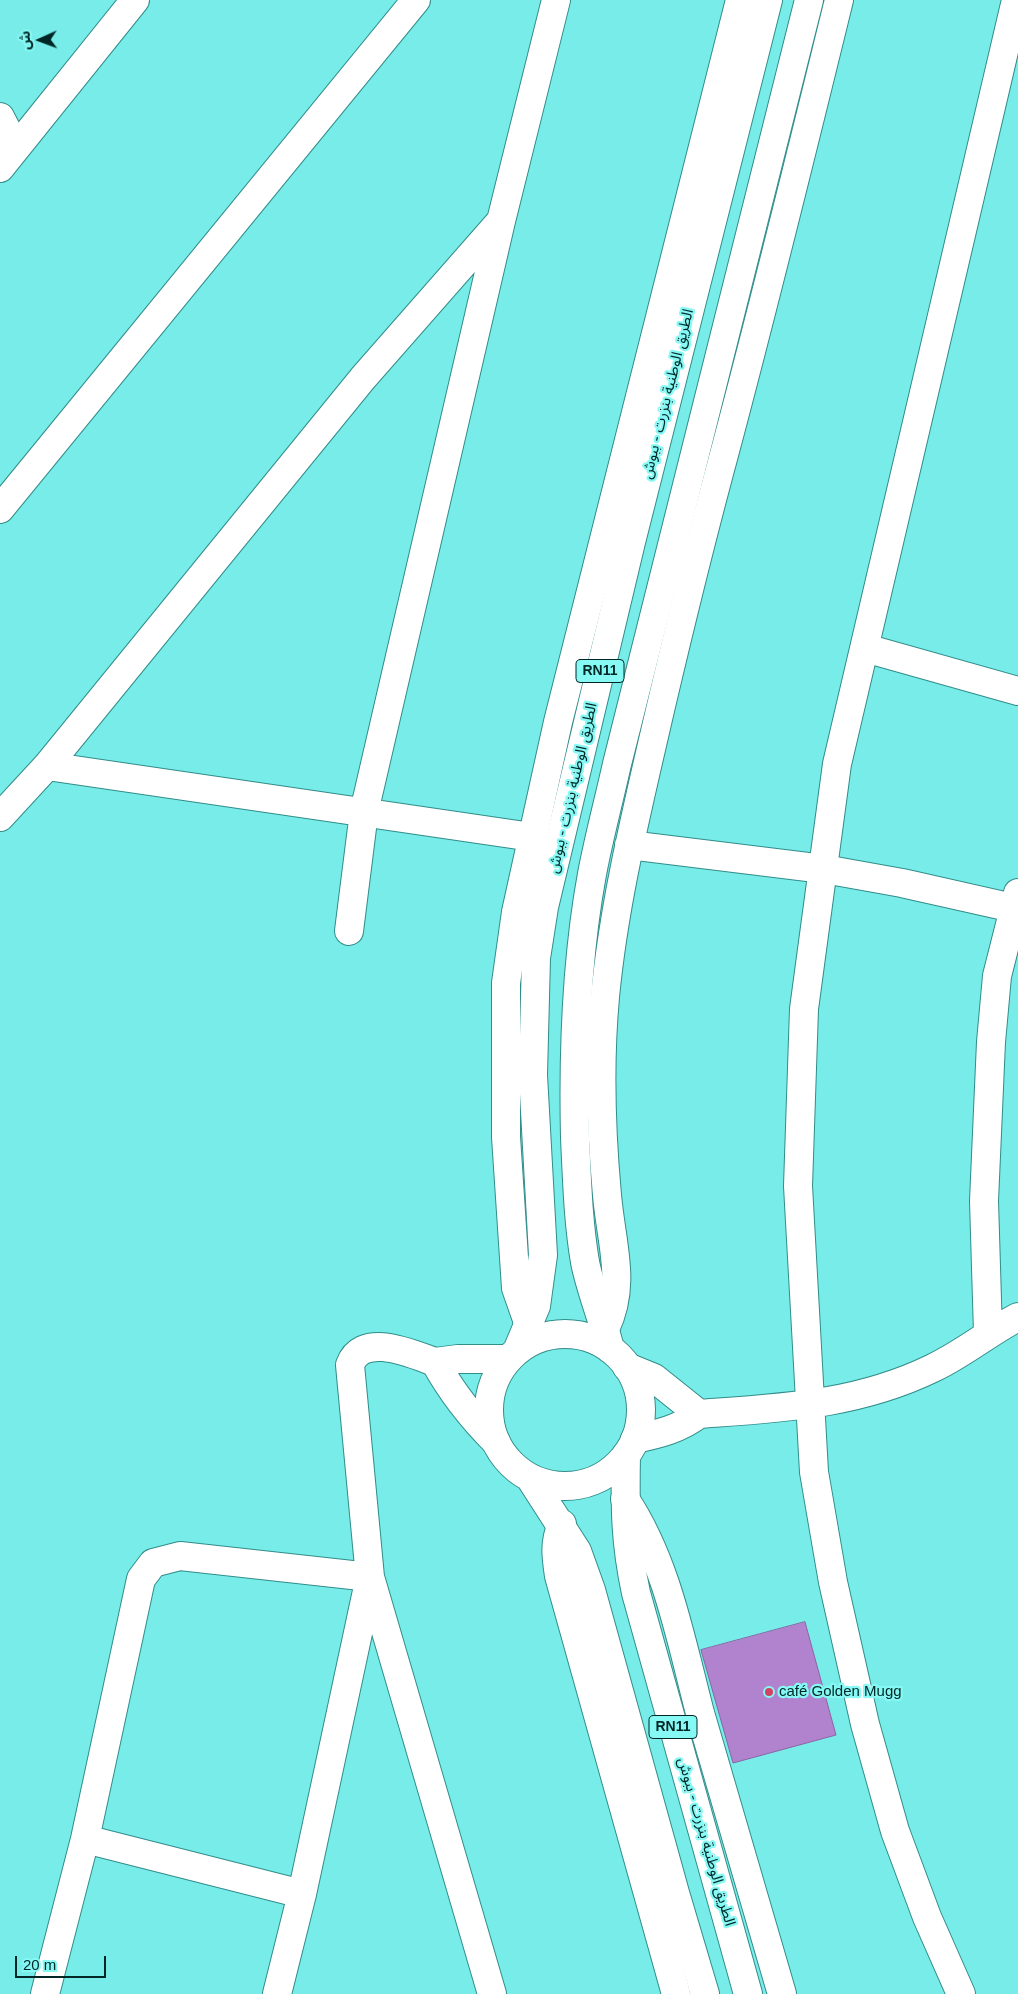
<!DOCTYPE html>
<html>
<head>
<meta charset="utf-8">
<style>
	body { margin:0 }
	#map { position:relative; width:1018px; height:1994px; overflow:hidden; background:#78ece8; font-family:Helvetica,"Noto Sans Arabic",sans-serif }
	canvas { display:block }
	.north { position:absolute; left:15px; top:15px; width:50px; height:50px; -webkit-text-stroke:4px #86f9f5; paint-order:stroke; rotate:268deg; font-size:14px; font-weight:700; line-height:20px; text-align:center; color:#002726 }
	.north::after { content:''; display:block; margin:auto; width:18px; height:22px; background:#002726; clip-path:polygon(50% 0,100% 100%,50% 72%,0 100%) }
	.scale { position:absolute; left:15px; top:1956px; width:91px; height:22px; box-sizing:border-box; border:2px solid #002726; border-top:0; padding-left:6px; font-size:15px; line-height:18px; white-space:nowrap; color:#002726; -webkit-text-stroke:4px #86f9f5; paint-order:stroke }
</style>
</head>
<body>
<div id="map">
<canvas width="1018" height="1994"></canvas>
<div class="north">ش</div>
<div class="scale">20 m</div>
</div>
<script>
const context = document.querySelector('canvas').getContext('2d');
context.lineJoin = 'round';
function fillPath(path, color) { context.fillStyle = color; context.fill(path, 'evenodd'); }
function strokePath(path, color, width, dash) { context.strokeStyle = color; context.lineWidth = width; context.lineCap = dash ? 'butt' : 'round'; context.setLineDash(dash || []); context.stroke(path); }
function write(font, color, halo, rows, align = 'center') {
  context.font = font + ' Helvetica,"Noto Sans Arabic",sans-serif'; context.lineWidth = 4.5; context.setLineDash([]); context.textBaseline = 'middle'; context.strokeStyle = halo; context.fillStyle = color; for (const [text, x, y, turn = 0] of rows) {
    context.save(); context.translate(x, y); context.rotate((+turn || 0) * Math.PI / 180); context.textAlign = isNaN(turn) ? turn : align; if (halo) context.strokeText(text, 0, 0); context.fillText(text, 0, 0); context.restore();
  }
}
const building = new Path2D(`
	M805,1622L836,1735L733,1763L701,1650Z`);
const minor = new Path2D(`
	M0,117L16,148
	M0,168L135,0
	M0,509L416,0
	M865,648L1018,691
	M47,766L532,837
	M0,817L47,766L363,378L499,223
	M629,845L824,869L902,883L1018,909
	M349,931L364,812L501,221L556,0
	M529,1325L516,1288L506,1137V983L516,912L558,722L740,0
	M605,1329C627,1284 611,1243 607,1195C601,1130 599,1063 605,997C613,913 632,831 651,749C672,658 694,567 718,477C761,318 800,159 839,0
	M988,1333L984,1201L991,1042L997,976L1018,893
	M435,1362C412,1354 362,1331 350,1365L370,1577L492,1994
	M627,1367L654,1378L699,1414C680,1429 658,1434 635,1439
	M699,1414C782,1408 857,1405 933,1368C963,1354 989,1332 1018,1317
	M496,1442C471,1417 452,1393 435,1362L458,1359H508
	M625,1499C667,1562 681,1641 700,1713C727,1807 754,1901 782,1994
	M562,1524C554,1543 556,1556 559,1576L676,1994
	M85,1839L302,1894
	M45,1994L85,1839L141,1579L153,1563L180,1556L370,1577L302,1894L277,1994
	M961,1994L927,1917L895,1831L865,1724L833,1582L814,1472L798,1186L804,1009L837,764L1016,0`);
const major = new Path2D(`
	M489 1410a76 76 0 1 1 152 0a76 76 0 1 1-152 0Z
	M610,1349C603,1319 591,1292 585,1262C578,1221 577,1179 575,1138C573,1050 576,961 592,874C599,837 609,800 617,764L809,0
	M517,1351L536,1306L543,1255L533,1075L536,958L544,907L631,542L768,0
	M626,1455C625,1507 625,1542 636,1593L748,1994
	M530,1478L577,1551L591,1590L675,1893L705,1994`);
const markers = [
	[769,1692,5,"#d34361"]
];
const shields = [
	[600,671,48],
	[673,1727,48]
];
const shieldNames = [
	["RN11",600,671],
	["RN11",673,1727]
];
const streetNames = [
	["الطريق الوطنية بنزرت - ببوش",668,394,-76],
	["الطريق الوطنية بنزرت - ببوش",573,788,-77],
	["الطريق الوطنية بنزرت - ببوش",706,1842,74]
];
const poiNames = [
	["café Golden Mugg",779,1692]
];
fillPath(building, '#b182cd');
strokePath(building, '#8c64a4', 1);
strokePath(minor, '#318d8a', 30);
strokePath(major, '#318d8a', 30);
strokePath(minor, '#fff', 28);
strokePath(major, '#fff', 28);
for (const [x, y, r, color] of markers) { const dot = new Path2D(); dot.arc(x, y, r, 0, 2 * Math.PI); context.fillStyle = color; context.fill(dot); strokePath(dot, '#86f9f5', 2); }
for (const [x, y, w] of shields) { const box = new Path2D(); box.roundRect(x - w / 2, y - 11.5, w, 23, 4); context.fillStyle = '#86f9f5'; context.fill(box); strokePath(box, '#002726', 1); }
write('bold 14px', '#002726', null, shieldNames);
write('15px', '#002726', '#86f9f5', streetNames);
write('15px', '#002726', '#86f9f5', poiNames, 'left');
</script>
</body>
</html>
